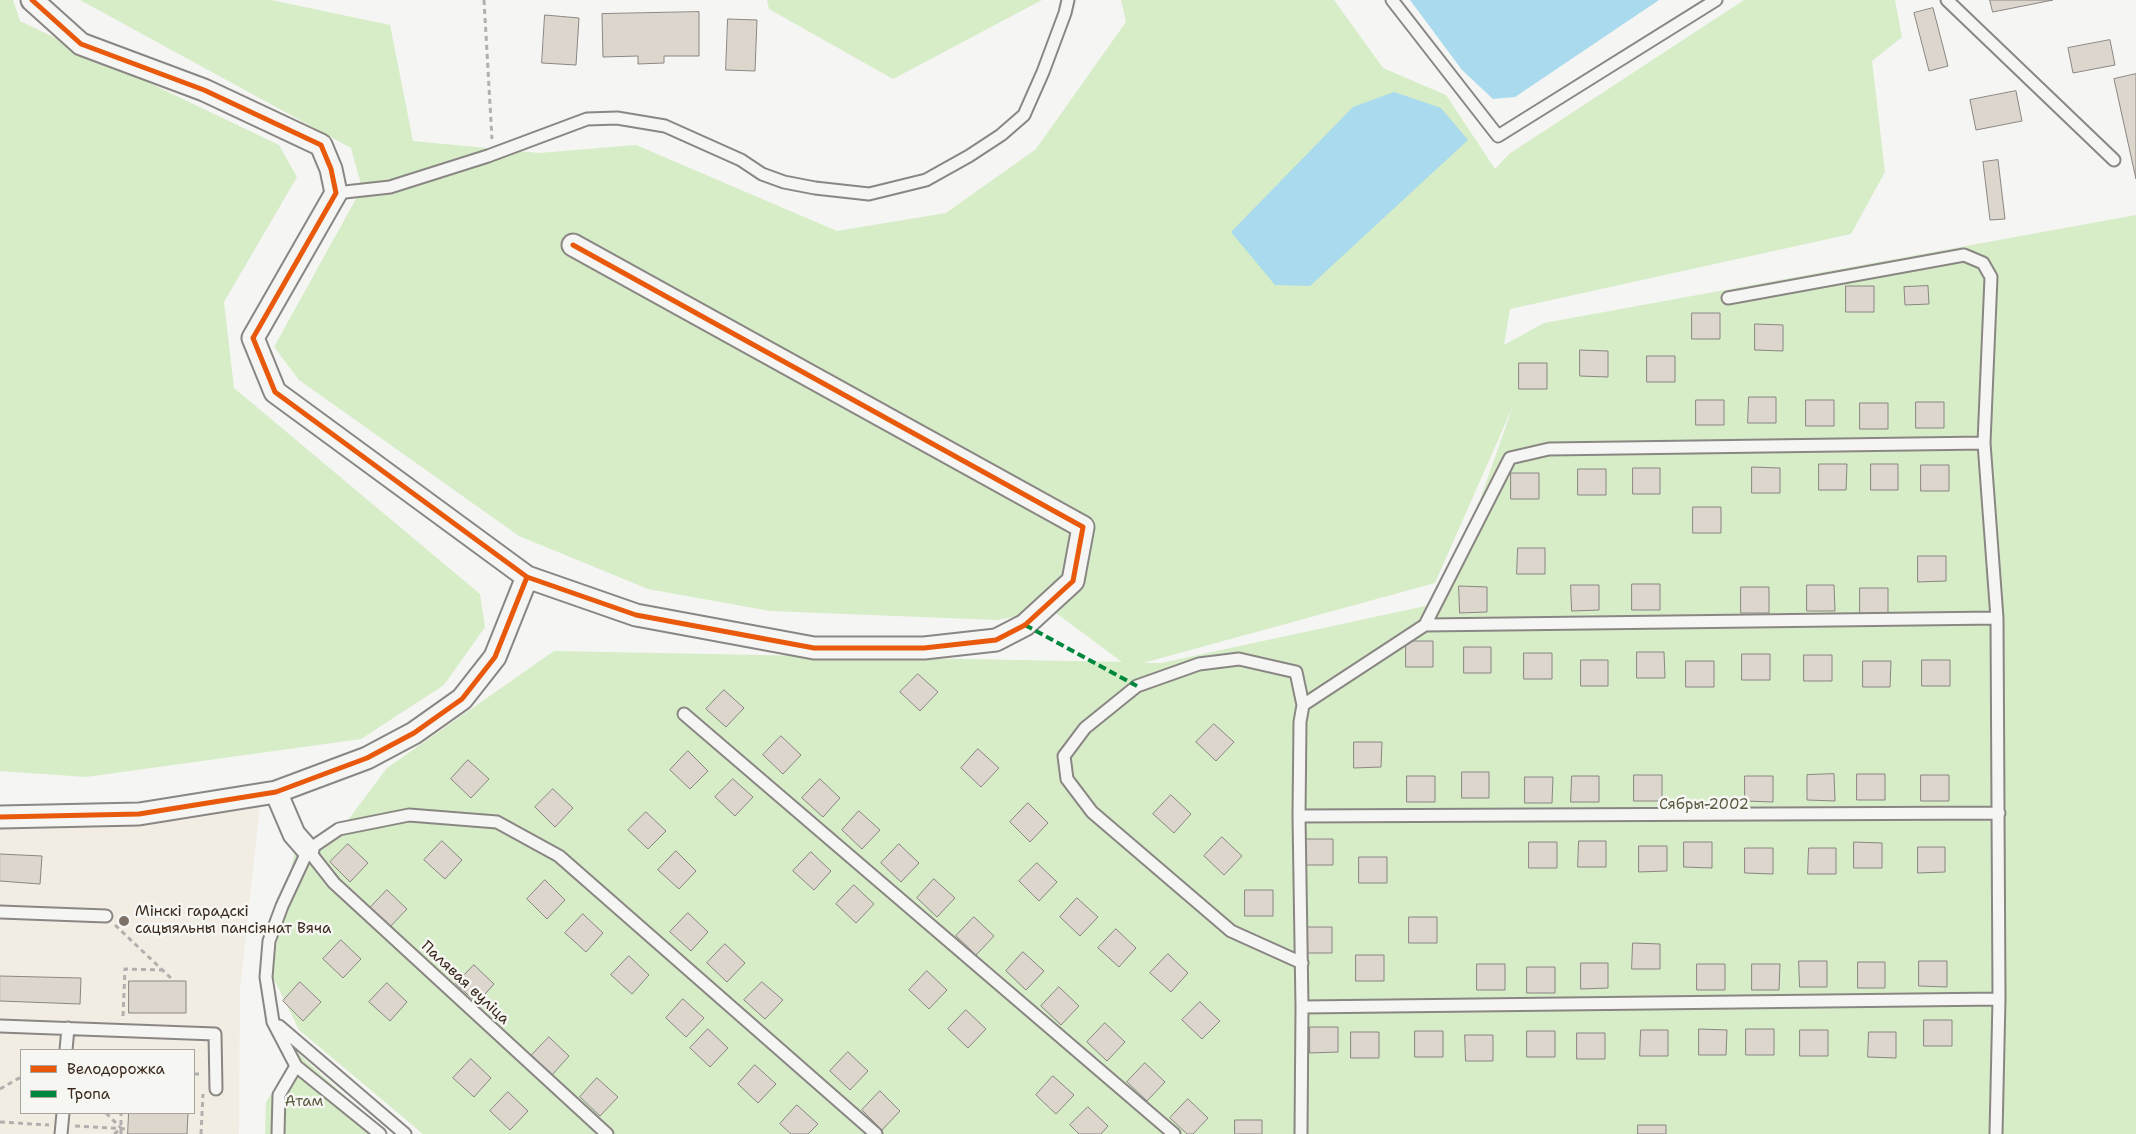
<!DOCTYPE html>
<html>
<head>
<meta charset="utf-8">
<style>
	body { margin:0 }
	#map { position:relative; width:2136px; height:1134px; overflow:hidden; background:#f5f5f3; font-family:"Shantell Sans",sans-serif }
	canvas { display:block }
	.legend { position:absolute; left:20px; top:1049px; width:175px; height:65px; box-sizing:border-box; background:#f6f6f2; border:1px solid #aba49d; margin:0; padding:6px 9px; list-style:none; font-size:15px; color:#3b2a1e }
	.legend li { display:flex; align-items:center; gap:10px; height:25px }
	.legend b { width:25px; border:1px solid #aba49d }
</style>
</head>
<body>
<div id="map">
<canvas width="2136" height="1134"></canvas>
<ul class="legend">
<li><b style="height:6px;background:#e8590c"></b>Велодорожка</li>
<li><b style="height:6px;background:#00873e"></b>Тропа</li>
</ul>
</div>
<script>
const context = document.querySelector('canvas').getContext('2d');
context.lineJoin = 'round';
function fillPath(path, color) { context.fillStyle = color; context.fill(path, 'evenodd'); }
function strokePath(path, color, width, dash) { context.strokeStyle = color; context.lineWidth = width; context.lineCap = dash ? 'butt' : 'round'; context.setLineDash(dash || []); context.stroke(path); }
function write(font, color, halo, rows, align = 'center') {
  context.font = font + ' "Shantell Sans",sans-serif'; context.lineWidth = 5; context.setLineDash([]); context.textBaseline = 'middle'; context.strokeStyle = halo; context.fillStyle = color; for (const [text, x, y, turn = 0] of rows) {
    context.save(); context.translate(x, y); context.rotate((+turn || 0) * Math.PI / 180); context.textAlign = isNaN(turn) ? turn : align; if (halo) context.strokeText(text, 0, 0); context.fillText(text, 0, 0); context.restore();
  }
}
const built = new Path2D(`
	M260,805L240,990L239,1134H0V826H87L152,821ZM21,1050H194V1113H21Z`);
const green = new Path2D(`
	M0,0H13L20,21L279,145L297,177L224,302L234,388L480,594L485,627L444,685L361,739L86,777L0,771Z
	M80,0H271L390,25L413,141L539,153L636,145L837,231L946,213L1036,149L1126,22L1121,0H1334L1383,68L1446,95L1495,169L1509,154L1744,0H1895L1902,37L1872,61L1885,172L1851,234L1510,309L1504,345L1544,323L2136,215V1134H423L299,1030L272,975L279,929L295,850L348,820L387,768L554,651L1122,662L1052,610L997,620L770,611L648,589L519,536L299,380L274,347L362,188L351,148ZM1513,406L1444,602L1161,663H1143L1435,583Z
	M767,0H1042L893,79L769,9Z
	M298,1053L386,1134H265L266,1102Z`);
const water = new Path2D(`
	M1410,0H1659L1515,97L1493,99L1462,70Z
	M1394,92L1441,108L1468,140L1310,286L1275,285L1231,232L1353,107Z`);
const building = new Path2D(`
	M1990,0H2053L1993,12Z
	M1933,8L1948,66L1929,71L1914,13Z
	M699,12V56H664V63L638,64V56L603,57L602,14Z
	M545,15L579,18L576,65L542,63Z
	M728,19L757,20L755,71L726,70Z
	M2110,40L2115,65L2073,73L2068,48Z
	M2136,74V179L2114,79Z
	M2016,91L2022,121L1976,130L1970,100Z
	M1998,160L2005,219L1990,220L1983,162Z
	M1846,286H1874V312H1846Z
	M1928,286L1929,304L1905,305L1904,287Z
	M1692,313H1720V339H1692Z
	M1755,324L1783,325V351L1755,350Z
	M1580,350L1608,351V377L1580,376Z
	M1647,356H1675V382H1647Z
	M1519,363H1547V389H1519Z
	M1749,397H1776V423H1748Z
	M1696,400H1724V425H1696Z
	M1806,400H1834V426H1806Z
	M1916,402H1944V428H1916Z
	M1860,403H1888V429H1860Z
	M1819,464H1847L1846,490H1819Z
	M1871,464H1898V490H1871Z
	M1921,465H1949V491H1921Z
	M1752,467L1780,468V493H1752Z
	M1633,468H1660V494H1633Z
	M1578,469H1606V495H1578Z
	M1511,473H1539V499H1511Z
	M1693,507H1721V533H1693Z
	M1518,548H1545V574H1517Z
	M1918,556H1946V581L1918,582Z
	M1632,584H1660V610H1632Z
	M1571,585H1599V610L1572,611Z
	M1807,585H1834L1835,611H1807Z
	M1459,586L1487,587V612L1460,613Z
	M1741,587H1769V613H1741Z
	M1860,588H1888V614H1860Z
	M1406,641H1433V667H1406Z
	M1464,647H1491V673H1464Z
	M1637,652H1664L1665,678H1637Z
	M1524,653H1552V679H1524Z
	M1742,654H1770V680H1742Z
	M1804,655H1832V681H1804Z
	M1581,660H1608V686H1581Z
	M1922,660H1950V686H1922Z
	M1686,661H1714V687H1686Z
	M1863,661H1891L1890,687H1863Z
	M918,674L938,692L920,711L900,692Z
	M724,690L744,708L726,727L706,709Z
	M1214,724L1234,742L1216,761L1196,742Z
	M781,736L801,755L783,774L763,755Z
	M1354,742H1382L1381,767L1354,768Z
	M978,749L999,768L981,787L961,768Z
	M688,751L708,771L690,789L670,770Z
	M468,760L489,779L471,798L451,779Z
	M1462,772H1489V798H1462Z
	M1834,774L1835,801L1807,800V775Z
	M1857,774H1885V800H1857Z
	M1634,775H1662V801H1634Z
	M1921,775H1949V801H1921Z
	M1407,776H1435V802H1407Z
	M1572,776H1599V802H1571Z
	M1745,776H1773V802L1745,801Z
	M1525,777H1553L1552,803H1525Z
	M733,779L753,797L735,816L715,797Z
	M820,779L840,798L823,817L802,798Z
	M553,789L573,808L555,827L535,807Z
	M1171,795L1191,814L1174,833L1153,814Z
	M1028,803L1048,823L1030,842L1010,822Z
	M859,811L880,830L862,849L842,830Z
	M646,812L666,831L648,849L628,830Z
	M1222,837L1242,856L1224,875L1204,856Z
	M1305,839H1333V865H1305Z
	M442,841L462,860L445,879L424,860Z
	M1579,841H1606V867H1578Z
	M1529,842H1557V868H1529Z
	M1684,842H1712V868L1684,867Z
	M1854,842L1882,843V868H1854Z
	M348,844L368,863L350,882L330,862Z
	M899,844L919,863L901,882L881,863Z
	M1639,846H1667V871L1639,872Z
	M1918,847H1945V872L1918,873Z
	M1745,848H1773V874L1745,873Z
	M1809,848H1836V874H1808Z
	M676,851L696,871L679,889L658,870Z
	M811,852L831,871L814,890L793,871Z
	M0,854L42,856L40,884L0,881Z
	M1359,857H1387V883H1359Z
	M1037,863L1057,882L1039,901L1019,881Z
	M934,879L955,898L937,917L917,898Z
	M545,880L565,900L547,919L527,899Z
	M854,885L874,904L856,923L836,904Z
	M387,890L407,909L389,928L369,909Z
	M1245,890H1273V916H1245Z
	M1077,898L1098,917L1080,936L1060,917Z
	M688,913L708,932L691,951L670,932Z
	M583,914L603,933L586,952L565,933Z
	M974,917L994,936L976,955L956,936Z
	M1409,917H1437V943H1409Z
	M1304,927H1332V953H1304Z
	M1116,929L1136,948L1119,967L1098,948Z
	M341,940L361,959L343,978L323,959Z
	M1633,943L1660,944V969H1632Z
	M725,944L745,963L727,982L707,963Z
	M1023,952L1044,971L1026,990L1006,971Z
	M1168,954L1188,973L1171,992L1150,973Z
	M1356,955H1384V981H1356Z
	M629,956L649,975L632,994L611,975Z
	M1799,961H1827V987H1800Z
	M1919,961H1947V987L1919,986Z
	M1858,962H1885V988H1858Z
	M1581,963H1608V988L1581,989Z
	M1477,964H1505V990H1477Z
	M1697,964H1725V990H1697Z
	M1752,964H1780L1779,990H1752Z
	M474,965L494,984L477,1003L456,984Z
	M1527,967H1555V993H1527Z
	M927,971L947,990L929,1009L909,990Z
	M0,976L81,978L80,1004L0,1001Z
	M129,981H186V1013H129Z
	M300,982L321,1002L303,1021L283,1001Z
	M762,982L783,1000L765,1019L744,1000Z
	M387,983L407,1002L390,1021L369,1002Z
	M1059,987L1079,1006L1061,1025L1041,1006Z
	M683,999L704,1018L686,1037L666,1018Z
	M1200,1002L1220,1021L1202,1039L1182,1020Z
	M966,1010L986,1029L968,1048L948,1029Z
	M1924,1020H1952V1046H1924Z
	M1105,1023L1125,1042L1107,1061L1087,1042Z
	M1310,1027H1338V1052L1310,1053Z
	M708,1029L728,1048L710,1067L690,1048Z
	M1699,1029L1727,1030L1726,1055H1699Z
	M1746,1029H1774V1055H1746Z
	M1641,1030H1668V1056H1640Z
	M1800,1030H1828V1056H1800Z
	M1415,1031H1443V1057H1415Z
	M1527,1031H1555V1057H1527Z
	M1351,1032H1379V1058H1351Z
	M1869,1032H1896V1058L1868,1057Z
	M1577,1033H1605V1059H1577Z
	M1465,1035H1493V1061H1466Z
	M549,1037L569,1056L552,1075L531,1056Z
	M848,1052L868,1071L850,1090L830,1071Z
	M471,1059L491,1078L474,1097L453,1078Z
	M1145,1063L1165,1082L1147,1101L1127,1082Z
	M755,1065L776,1084L758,1103L738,1084Z
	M1053,1076L1074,1095L1056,1114L1036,1095Z
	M597,1078L618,1097L600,1116L580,1097Z
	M880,1091L900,1111L882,1130L862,1110Z
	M508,1092L528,1111L510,1130L490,1111Z
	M1188,1099L1208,1118L1193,1134H1187L1170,1118Z
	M797,1105L818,1124L808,1134H791L780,1124Z
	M1088,1107L1108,1126L1101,1134H1079L1070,1125Z
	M129,1113H188L187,1134H128Z
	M1235,1120H1262V1134H1235Z
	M1638,1125H1666V1134H1638Z`);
const path = new Path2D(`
	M484,0L492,139
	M115,925L174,981
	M123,1016L125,969L163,970
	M194,1074H203
	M0,1089L21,1077
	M106,1113L121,1128
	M0,1122L49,1125
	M75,1126L128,1129
	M114,1134L121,1129
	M121,1134V1113
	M201,1134L203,1094`);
const lane = new Path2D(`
	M1392,0L1498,136L1716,0
	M1947,0L2114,160
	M336,193L390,187L488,156L587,119L617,118L665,126L741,160L762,174L784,182L815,188L869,194L926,180L969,156L1001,135L1024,115L1043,72L1065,13L1068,0
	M1728,298L1964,255L1983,263L1991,277L1984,443L1997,618L1999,999L1996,1134
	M1425,625L1997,618
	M684,714L1174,1134
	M1299,816L1999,813
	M308,850L334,883L607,1134
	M0,912L106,916
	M1302,963L1231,931L1092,812L1067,779L1064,756L1085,728L1137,686L1199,664L1239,659L1296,672L1303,705
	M1302,1007L1999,999
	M0,1026L215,1034L216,1089
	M279,1026L405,1134
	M66,1050L68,1028
	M296,1066L380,1134
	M61,1134L63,1113
	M278,1134L279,1095L296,1066L273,1022L266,977L269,941L282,906L308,850L339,829L409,815L497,822L559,856L876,1134
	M1301,1134L1302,1007L1299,816L1300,722L1303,705L1425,625L1510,458L1549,449L1984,443`);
const street = new Path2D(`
	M32,0L81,44L204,90L321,145L331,169L336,193L253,338L275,392L527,577L636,615L814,648H924L996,640L1025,625L1073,581L1083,527L573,245
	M276,792L294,834L308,850
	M0,817L139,814L276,792L367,758L414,733L462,699L495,657L527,577`);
const quiet = new Path2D(`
	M1025,625L1137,686`);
const cycleway = new Path2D(`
	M32,0L81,44L204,90L321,145L331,169L336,193L253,338L275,392L527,577L636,615L814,648H924L996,640L1025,625L1073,581L1083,527L573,245
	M0,817L139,814L276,792L367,758L414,733L462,699L495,657L527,577`);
const markers = [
	[124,921,6,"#7c7169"]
];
const parkNames = [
	["Сябры-2002",1704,805],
	["Атам",304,1102]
];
const poiNames = [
	["Мінскі гарадскі",135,912],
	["сацыяльны пансіянат Вяча",135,929]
];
const streetNames = [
	["Палявая вуліца",465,983,43]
];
fillPath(built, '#f2ede3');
fillPath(green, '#d6edc7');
fillPath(water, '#a9daed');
fillPath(building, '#dcd6cc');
strokePath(building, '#8a8683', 1);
strokePath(lane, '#8a8683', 15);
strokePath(street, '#8a8683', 25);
strokePath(path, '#b2b0ae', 3, [5, 4]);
strokePath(lane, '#f5f5f3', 11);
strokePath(street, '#f5f5f3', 21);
strokePath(quiet, '#00873e', 4, [8, 4]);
strokePath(cycleway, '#e8590c', 5);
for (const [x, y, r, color] of markers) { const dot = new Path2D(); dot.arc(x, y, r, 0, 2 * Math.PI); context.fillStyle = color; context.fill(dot); strokePath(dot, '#f6f6f2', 2); }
write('15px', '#5b593f', '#f6f6f2', parkNames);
write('15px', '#3b2a1e', '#f6f6f2', poiNames, 'left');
write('15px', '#3b2a1e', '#f6f6f2', streetNames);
</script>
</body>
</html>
